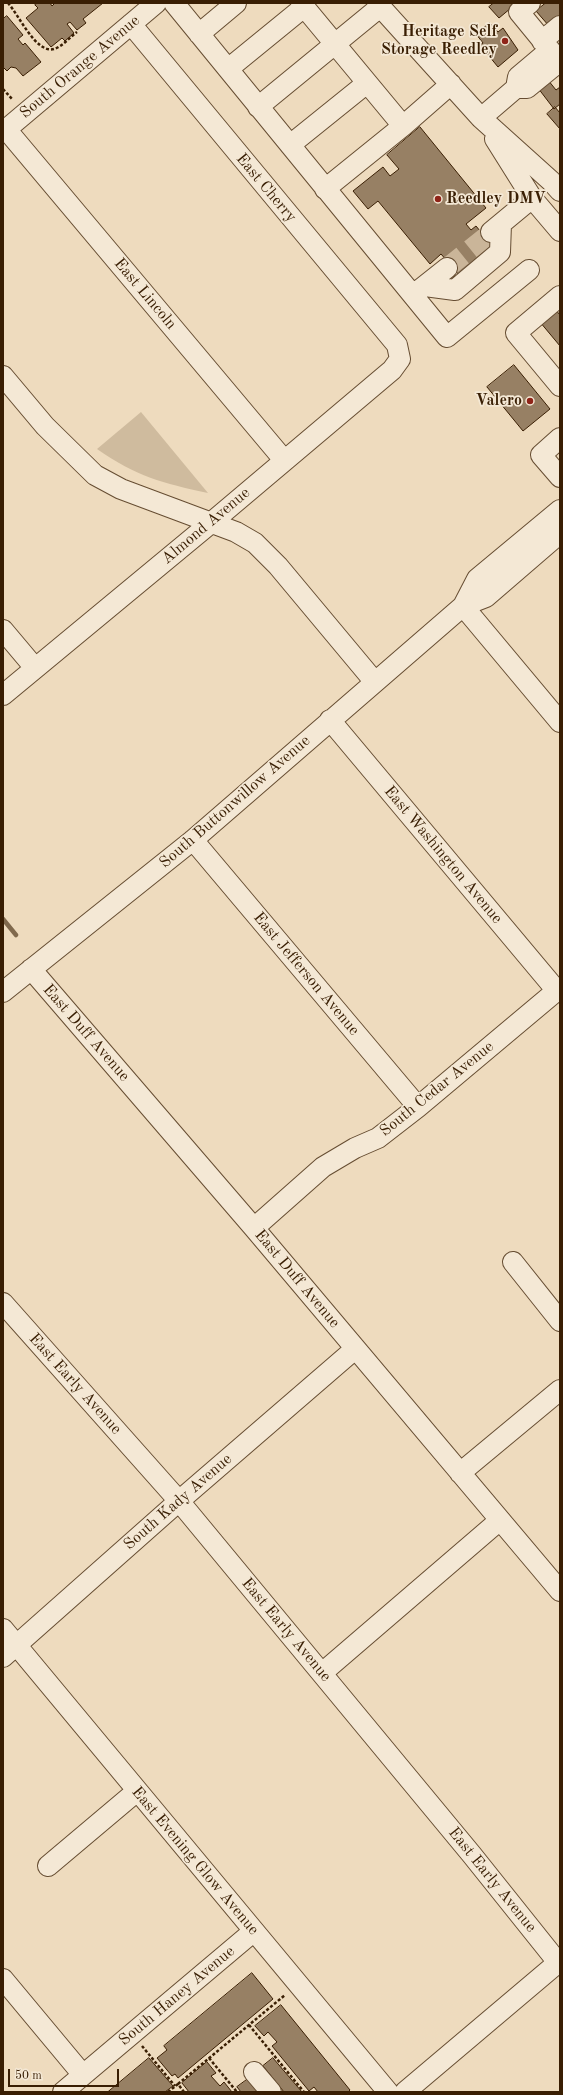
<!DOCTYPE html>
<html>
<head>
<meta charset="utf-8">
<style>
	body { margin:0 }
	#map { position:relative; width:563px; height:2095px; overflow:hidden; background:#eedbbe; font-family:"Old Standard TT",serif }
	canvas { display:block }
	.frame { position:absolute; inset:0; border:4px solid #391e03; pointer-events:none }
	.scale { position:absolute; left:8px; top:2069px; width:111px; height:18px; box-sizing:border-box; border:2px solid #391e03; border-top:0; padding-left:5px; font-size:12px; line-height:14px; white-space:nowrap; color:#391e03; -webkit-text-stroke:3px #f4e8d5; paint-order:stroke }
</style>
</head>
<body>
<div id="map">
<canvas width="563" height="2095"></canvas>
<div class="frame"></div>
<div class="scale">50 m</div>
</div>
<script>
const context = document.querySelector('canvas').getContext('2d');
context.lineJoin = 'round';
function fillPath(path, color) { context.fillStyle = color; context.fill(path, 'evenodd'); }
function strokePath(path, color, width, dash) { context.strokeStyle = color; context.lineWidth = width; context.lineCap = dash ? 'butt' : 'round'; context.setLineDash(dash || []); context.stroke(path); }
function write(font, color, halo, rows, align = 'center') {
  context.font = font + ' "Old Standard TT",serif'; context.lineWidth = 3.5; context.setLineDash([]); context.textBaseline = 'middle'; context.strokeStyle = halo; context.fillStyle = color; for (const [text, x, y, turn = 0] of rows) {
    context.save(); context.translate(x, y); context.rotate((+turn || 0) * Math.PI / 180); context.textAlign = isNaN(turn) ? turn : align; if (halo) context.strokeText(text, 0, 0); context.fillText(text, 0, 0); context.restore();
  }
}
const green = new Path2D(`
	M141,412L208,493C162,483 137,477 97,449Z`);
const stream = new Path2D(`
	M3,919L16,935`);
const building = new Path2D(`
	M38,3H50L52,6L55,3H103L83,19L86,23L77,30L70,22L67,24L74,33L65,41L62,38L51,47L26,18L38,8L35,5Z
	M494,3H517L499,18L489,7Z
	M546,3H560V18L549,26L536,11Z
	M7,16L23,35L18,39L23,45L25,43L41,62L23,76L16,68L11,67L7,71L3,67V19Z
	M490,23L498,32L503,28L518,50L498,67L480,45L483,43L476,34Z
	M548,80L556,90L560,87V104L554,109L538,88Z
	M555,107L560,113V129L547,114Z
	M420,127L486,208L466,224L471,230L476,226L494,248L460,276L441,254L430,264L378,201L368,209L353,191L383,167L390,176L399,169L387,155Z
	M555,309L560,315V346L540,322Z
	M514,365L550,409L523,431L487,387Z
	M252,1973L273,1999L178,2078L175,2074L172,2076L157,2058L167,2050L164,2046Z
	M281,2005L350,2090L348,2092H318L314,2087L309,2091L272,2046L277,2042L268,2032L264,2036L255,2026Z
	M149,2058L173,2086L165,2092H108Z
	M273,2058L302,2092H284L263,2066Z
	M207,2062L216,2073L211,2076L220,2086L224,2082L232,2092H189L182,2083Z
	M248,2079L259,2092H241L237,2087Z`);
const minorTunnel = new Path2D(`
	M447,268L487,236`);
const path = new Path2D(`
	M8,3C19,15 36,54 54,49C63,46 70,37 77,32
	M3,89L12,99
	M249,2025L304,2092
	M142,2046L175,2086
	M209,2058L237,2092
	M178,2084L285,1995
	M168,2092L178,2084L184,2092`);
const minor = new Path2D(`
	M174,3L447,337L529,270
	M301,3L403,126L451,84
	M377,3L481,118L551,181L560,191
	M530,3L519,12L560,62
	M199,34L236,3
	M542,41L560,26
	M228,69L304,7
	M516,88H527L560,61
	M258,107L380,7
	M481,118L516,88L518,77L550,50
	M6,129L284,460
	M3,132L156,3
	M495,139L532,198L560,231
	M290,145L367,83
	M325,189L403,126
	M491,232L532,198
	M425,286L455,290L500,252L501,224
	M418,291L447,268
	M560,296L516,333L560,386
	M3,376L45,426L95,475L121,489L236,532L255,543L278,566L374,681
	M560,438L541,455L560,477
	M463,606L560,722
	M463,606L477,579L560,510
	M3,630L35,668
	M3,695L212,522L392,370L400,359L397,345L131,24
	M330,720L557,991
	M193,840L418,1107
	M31,969L254,1228L560,1591
	M3,992L193,840L463,606L486,597L560,533
	M254,1228L323,1167L355,1148L378,1138L418,1107L560,988
	M513,1262L560,1321
	M3,1303L179,1501L472,1855L560,1965
	M460,1473L560,1390
	M3,1629L388,2092
	M3,1657L179,1501L355,1349
	M322,1673L500,1520
	M48,1866L137,1791
	M3,1979L83,2075
	M254,2072L271,2092
	M63,2092L254,1931
	M405,2092L560,1961`);
const markers = [
	[505,41,4,"#8f2418"],
	[438,199,4,"#8f2418"],
	[530,401,4,"#8f2418"]
];
const poiNames = [
	["Heritage Self",497,32],
	["Storage Reedley",497,50],
	["Reedley DMV",446,199,"left"],
	["Valero",522,401]
];
const streetNames = [
	["South Orange Avenue",80,67,-40],
	["East Cherry",266,188,50],
	["East Lincoln",145,294,50],
	["Almond Avenue",206,526,-40],
	["South Buttonwillow Avenue",235,802,-41],
	["East Washington Avenue",443,855,50],
	["East Jefferson Avenue",306,974,50],
	["East Duff Avenue",86,1033,49],
	["South Cedar Avenue",437,1089,-39],
	["East Duff Avenue",297,1279,50],
	["East Early Avenue",75,1384,48],
	["South Kady Avenue",178,1502,-41],
	["East Early Avenue",286,1630,50],
	["East Evening Glow Avenue",195,1861,50],
	["East Early Avenue",492,1880,51],
	["South Haney Avenue",177,1996,-40]
];
fillPath(green, '#cfbb9e');
strokePath(stream, '#80694d', 4.5);
fillPath(building, '#978064');
strokePath(building, '#391e03', 1);
strokePath(minorTunnel, '#cab599', 20, [20, 10]);
strokePath(minor, '#664d32', 22);
strokePath(path, '#391e03', 2.5, [3, 2]);
strokePath(minor, '#f4e8d5', 20);
for (const [x, y, r, color] of markers) { const dot = new Path2D(); dot.arc(x, y, r, 0, 2 * Math.PI); context.fillStyle = color; context.fill(dot); strokePath(dot, '#f4e8d5', 1.5); }
write('bold 16px', '#391e03', '#f4e8d5', poiNames, 'right');
write('16px', '#391e03', '#f4e8d5', streetNames);
</script>
</body>
</html>
